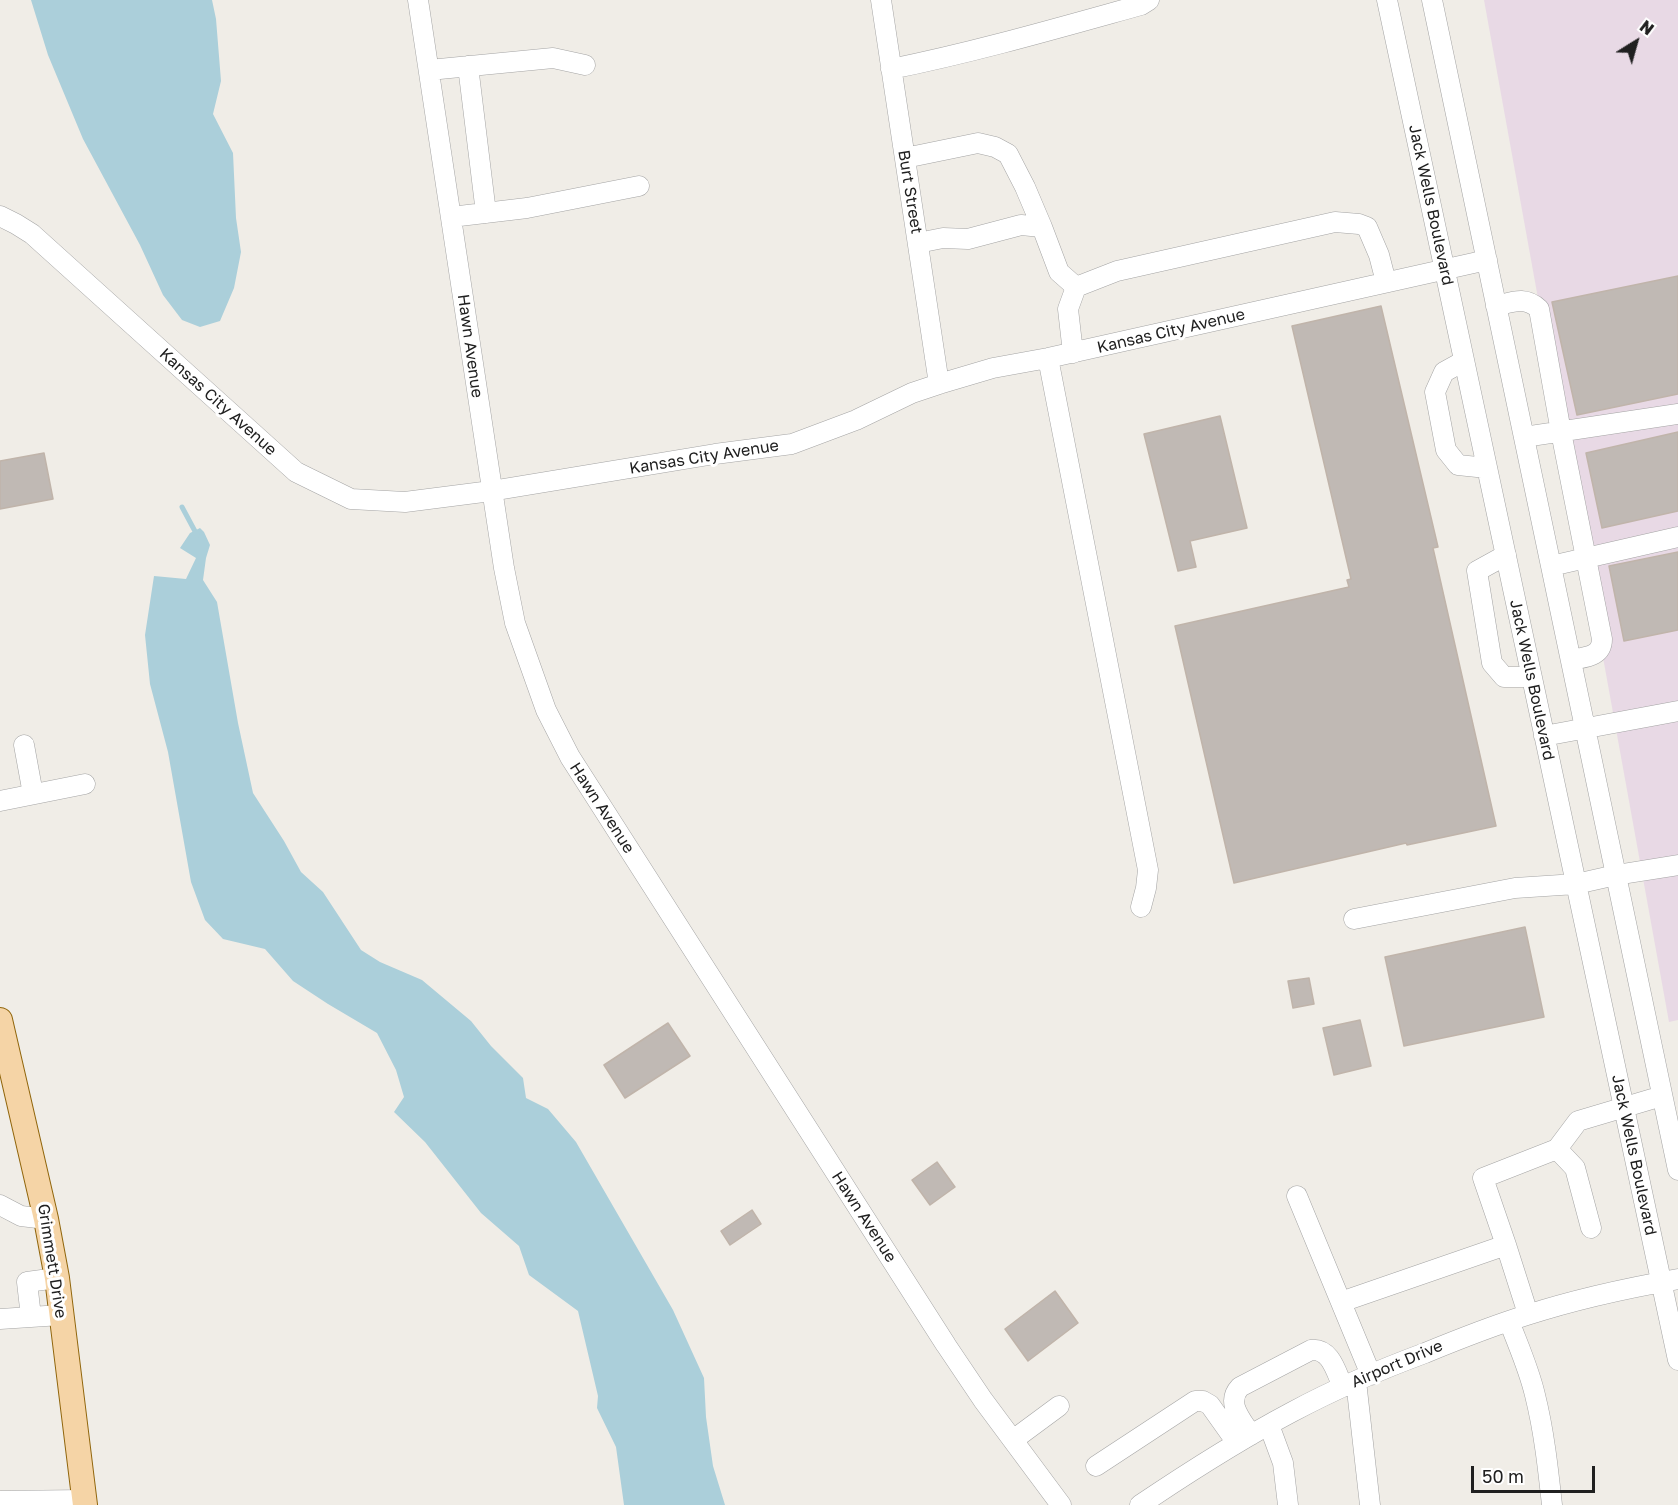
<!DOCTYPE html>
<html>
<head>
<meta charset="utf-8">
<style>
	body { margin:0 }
	#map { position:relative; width:1678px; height:1505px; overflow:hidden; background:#f0ede7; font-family:"Golos Text",sans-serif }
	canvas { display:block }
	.north { position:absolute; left:1606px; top:12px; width:60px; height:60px; -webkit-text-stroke:4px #fff; paint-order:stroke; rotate:37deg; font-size:16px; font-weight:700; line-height:24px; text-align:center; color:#202020 }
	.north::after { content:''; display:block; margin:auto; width:21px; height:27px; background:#202020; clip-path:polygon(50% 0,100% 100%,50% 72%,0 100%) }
	.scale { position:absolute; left:1471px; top:1466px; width:124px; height:27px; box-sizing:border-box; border:3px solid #202020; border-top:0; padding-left:8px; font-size:18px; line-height:21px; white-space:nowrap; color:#202020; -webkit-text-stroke:4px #fff; paint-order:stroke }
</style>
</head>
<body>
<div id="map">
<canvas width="1678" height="1505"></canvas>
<div class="north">N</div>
<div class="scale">50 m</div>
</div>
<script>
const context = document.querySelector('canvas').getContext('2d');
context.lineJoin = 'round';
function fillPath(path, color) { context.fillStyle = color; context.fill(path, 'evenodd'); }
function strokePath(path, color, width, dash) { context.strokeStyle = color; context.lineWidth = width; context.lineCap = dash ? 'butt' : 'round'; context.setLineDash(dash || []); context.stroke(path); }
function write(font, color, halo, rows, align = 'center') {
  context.font = font + ' "Golos Text",sans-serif'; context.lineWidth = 6; context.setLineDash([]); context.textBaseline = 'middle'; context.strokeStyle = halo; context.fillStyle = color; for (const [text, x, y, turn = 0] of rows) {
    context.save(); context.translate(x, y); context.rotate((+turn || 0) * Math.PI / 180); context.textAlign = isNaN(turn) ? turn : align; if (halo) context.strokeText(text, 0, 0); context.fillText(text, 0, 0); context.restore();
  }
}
const industrial = new Path2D(`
	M1484,0H1678V1020L1669,1022Z`);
const water = new Path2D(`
	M31,0H212L216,19L221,81L213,114L233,153L236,218L241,252L234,288L220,321L200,327L182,320L163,295L140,245L83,139L48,55Z
	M200,528L204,532L210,545L206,558L203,580L217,602L238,723L253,793L284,841L301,872L323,892L361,950L380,962L422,980L471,1021L491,1046L523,1078L526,1098L548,1109L576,1142L673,1310L704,1378L706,1417L713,1466L725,1505H624L616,1447L597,1408L598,1396L578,1311L529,1275L519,1246L481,1213L425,1142L394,1112L404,1097L396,1070L377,1033L328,1004L293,981L265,949L223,939L205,920L191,882L168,752L150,684L145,635L154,576L186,579L196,558L180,548L190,533Z`);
const stream = new Path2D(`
	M182,507L197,535`);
const building = new Path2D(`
	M1678,276V394L1577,415L1552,302Z
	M1381,306L1438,547L1433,548L1496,826L1407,845L1406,843L1234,883L1175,626L1349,587L1347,580L1351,579L1292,326Z
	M1220,416L1247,528L1190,541L1196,567L1178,571L1144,434Z
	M1678,432V511L1602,528L1586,453Z
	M44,453L53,499L0,509V461Z
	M1678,552V630L1624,641L1609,566Z
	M1525,927L1544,1017L1404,1046L1385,957Z
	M1309,978L1314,1004L1293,1008L1288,981Z
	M1360,1020L1371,1066L1334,1075L1323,1028Z
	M668,1023L690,1056L625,1098L604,1065Z
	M937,1162L955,1187L930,1205L912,1180Z
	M752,1210L761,1224L730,1245L721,1231Z
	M1055,1291L1078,1323L1028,1361L1005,1329Z`);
const minor = new Path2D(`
	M418,0L504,568L515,623L546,710L570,757L946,1345L983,1400L1061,1505
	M881,0L939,384
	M1387,0L1678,1360
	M1432,0L1678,1170
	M468,66L486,213
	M891,69C975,52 1058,28 1141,5L1149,0
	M429,70L553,58L585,65
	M905,158L978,143L995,147L1008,154L1025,187L1042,227
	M0,216L16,224L32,234L296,472L351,499L405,502L491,491L715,454L792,444L856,420L912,393L939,384L993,368L1048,358L1487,260
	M451,217L527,208L639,186
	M918,243L943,238L968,239L1021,225L1042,227L1059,272L1076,287
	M1496,306C1513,302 1525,296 1539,309L1561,432L1602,639C1602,657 1585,657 1571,660
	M1073,353L1068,309L1076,287L1117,271L1335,222L1359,224L1367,227L1379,255L1386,282
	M1048,358L1148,870L1146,888L1141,907
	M1464,361L1444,372L1435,392L1446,450L1458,465L1487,468
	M1524,437L1678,414
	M1506,555L1477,571L1492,663L1504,677H1532
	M1551,566L1678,537
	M1544,736L1678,711
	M24,745L33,794
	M0,801L85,784
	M1354,919L1515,888L1576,884L1616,875L1678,865
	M1557,1149L1575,1168L1591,1228
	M1297,1196L1371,1375
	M0,1205L21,1216L46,1219
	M1506,1245L1483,1178L1557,1149L1578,1121L1662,1096
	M1341,1302L1506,1245L1528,1314
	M31,1317L27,1282L57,1278
	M0,1319L61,1315
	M1509,1321C1518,1345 1529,1369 1535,1395C1544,1431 1548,1468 1552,1505
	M1356,1381L1370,1505
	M1269,1425L1283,1463L1288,1505
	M1251,1435C1242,1420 1225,1403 1240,1387L1311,1350C1331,1348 1336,1372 1343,1387
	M1013,1440L1059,1406
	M1096,1466L1195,1401H1203L1210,1405L1237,1443
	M0,1501L84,1500
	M1140,1505C1189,1472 1239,1440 1292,1412C1335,1389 1379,1370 1425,1353C1459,1339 1492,1326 1527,1315C1576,1299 1627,1288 1678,1279`);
const major = new Path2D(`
	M0,1020L46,1219L57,1278L85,1505`);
const streetNames = [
	["Burt Street",910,192,81],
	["Jack Wells Boulevard",1431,205,78],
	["Kansas City Avenue",1171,331,-13],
	["Hawn Avenue",470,346,82],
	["Kansas City Avenue",218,402,42],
	["Kansas City Avenue",704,457,-9],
	["Jack Wells Boulevard",1532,680,78],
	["Hawn Avenue",602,808,57],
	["Jack Wells Boulevard",1634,1155,78],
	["Hawn Avenue",864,1217,57],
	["Grimmett Drive",52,1261,81],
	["Airport Drive",1397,1364,-23]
];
fillPath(industrial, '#e8d9e5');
fillPath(water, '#abcfda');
strokePath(stream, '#abcfda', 5);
fillPath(building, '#c0b9b4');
strokePath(building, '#c0b4aa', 1.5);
strokePath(minor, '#a4a4a4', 21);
strokePath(major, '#90650b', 26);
strokePath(minor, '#fff', 20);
strokePath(major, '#f5d4a6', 24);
write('16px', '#202020', '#fff', streetNames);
</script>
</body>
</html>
